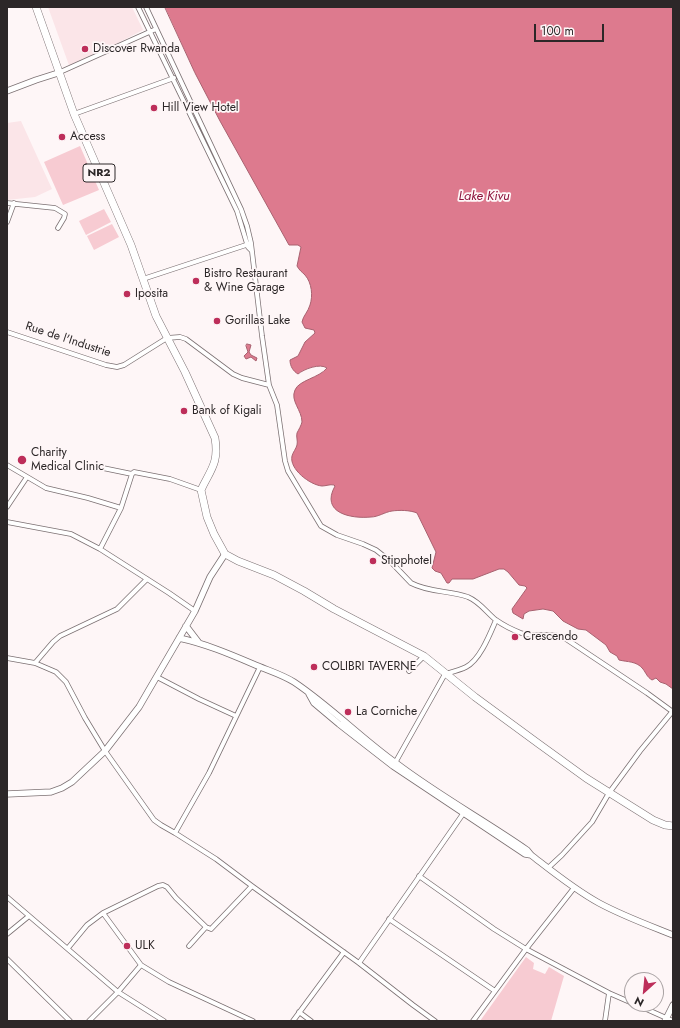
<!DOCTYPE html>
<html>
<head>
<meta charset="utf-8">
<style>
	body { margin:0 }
	#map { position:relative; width:680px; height:1028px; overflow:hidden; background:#fef6f7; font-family:Jost,sans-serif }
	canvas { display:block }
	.frame { position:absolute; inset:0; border:8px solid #2c2728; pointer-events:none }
	.north { position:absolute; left:624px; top:972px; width:40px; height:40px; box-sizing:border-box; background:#fef6f7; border:1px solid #aaa3a4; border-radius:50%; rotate:207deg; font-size:11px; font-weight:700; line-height:16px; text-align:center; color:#2c2728 }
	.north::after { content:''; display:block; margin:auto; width:14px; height:18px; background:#bd2e5a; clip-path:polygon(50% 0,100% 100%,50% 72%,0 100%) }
	.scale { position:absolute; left:534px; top:24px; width:70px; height:18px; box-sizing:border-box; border:2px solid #2c2728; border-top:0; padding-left:5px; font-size:12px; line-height:14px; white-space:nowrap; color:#2c2728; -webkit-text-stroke:3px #fef6f7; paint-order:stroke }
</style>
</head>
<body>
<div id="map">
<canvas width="680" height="1028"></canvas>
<div class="frame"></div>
<div class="north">N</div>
<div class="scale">100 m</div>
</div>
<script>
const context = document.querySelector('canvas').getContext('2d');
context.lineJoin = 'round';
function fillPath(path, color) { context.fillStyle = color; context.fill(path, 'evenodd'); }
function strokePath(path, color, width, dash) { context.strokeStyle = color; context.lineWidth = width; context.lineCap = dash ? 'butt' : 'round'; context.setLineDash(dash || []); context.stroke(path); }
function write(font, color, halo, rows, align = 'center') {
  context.font = font + ' Jost,sans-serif'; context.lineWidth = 3.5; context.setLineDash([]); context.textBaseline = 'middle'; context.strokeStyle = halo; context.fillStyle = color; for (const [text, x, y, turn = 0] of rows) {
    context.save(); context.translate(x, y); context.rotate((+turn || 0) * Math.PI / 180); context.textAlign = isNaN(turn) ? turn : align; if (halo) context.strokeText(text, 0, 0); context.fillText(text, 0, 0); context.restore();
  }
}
const built = new Path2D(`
	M48,7H132L143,30L70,68Z
	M21,121L52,189L35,197L7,200V123Z`);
const green = new Path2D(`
	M80,146L99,190L63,205L44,162Z
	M104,209L111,222L86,235L79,221Z
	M112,224L119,237L94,250L87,236Z
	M526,957L534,963L533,969L545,974L549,967L564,976L551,1021H480Z`);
const water = new Path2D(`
	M165,7H673V689L666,684L660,682L656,678L652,680C647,677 646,673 643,669C637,661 627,662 619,660L617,656L610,652L606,645L586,630L578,629L563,621L553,611L543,609L529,611L524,614L523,619L513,613L512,609L527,588L525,586L519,585L508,572L504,569H499L473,579H452L449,583H447L441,573L435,571L432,568L436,552L417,513C410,510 399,510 392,511C385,512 378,517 371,517C351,519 320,513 335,486L334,485C330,484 326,486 322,486C310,485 289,469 292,456C293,452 296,449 297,445C298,441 296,437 297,433C299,429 301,426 302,422C302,410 290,401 295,390C299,380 319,378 327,368C320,363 304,369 298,374C293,371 290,366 290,360L298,356L305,342L315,333L314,330L305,328L302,322C303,316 308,312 310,305C313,296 312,283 305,275C302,272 299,270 297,266L301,247L298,245H289L220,121L195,73Z
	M247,344L251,345L249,352L251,355L257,358L256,361L251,357L246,359L244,356L248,352L246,346Z`);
const minor = new Path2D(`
	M138,7L237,211L248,247L251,250
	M146,7L241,209L247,226L251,243L262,336L269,385L277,405L285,461L288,471L321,526L337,535L363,544L376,550L390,561L411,583C430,593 449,590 468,597C480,602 486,612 496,620C503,625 513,630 521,633C534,638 549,632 563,637L647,693L673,712
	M58,73L156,29
	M74,114L174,78
	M7,203L55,208L65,214L64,218L58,228
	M7,222L14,203
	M143,279L249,244
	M7,332L106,365L117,367L124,365L167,338L180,337L186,339L233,374L242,378L269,385
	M7,465L46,488L88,498L121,508
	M98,467L132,474L134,472L170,479L201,490
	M7,507L27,477
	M7,522L71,534L100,549L169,593L195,611
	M100,549L121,508L132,474
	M7,658L35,663L56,672L66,682L85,718L105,751L154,820L161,825L175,833L216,859L252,886L359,963L413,1005L435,1021
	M35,663L53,642L60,636L117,609L147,579
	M409,671L424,656
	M157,677L199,699L236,716
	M395,763L445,674C452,672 460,670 466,667C480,660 490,634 496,620
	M175,833L209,773L260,667
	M548,868L562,855L592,822L609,793L640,751L672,712
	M419,876L494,929L526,949L609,993L632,1003
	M7,897L118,992L164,1021
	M103,913L141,965L169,982L253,1021
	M389,919L495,991
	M7,934L29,916
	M189,946L206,927
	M68,948L87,925L103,913L158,886L163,885L167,887L176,898L206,927L211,929L252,886
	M7,959L70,1021
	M359,963L465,811
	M635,1004L673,1021
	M299,1012L311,1021
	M89,1021L118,992L141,965
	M293,1021L344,952
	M473,1021L526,949L574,888
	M605,1021L609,993`);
const tertiary = new Path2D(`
	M7,91L36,80L58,73
	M186,626L199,643
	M179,638C207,644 232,655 258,666C270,671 283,675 294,682C330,706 361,738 396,763C438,795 484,820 527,850L531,855C553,872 575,890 599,903C623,916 648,925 673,935
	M309,694L314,703L339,724L393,766L525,854L531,855
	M7,794L51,792L62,788L72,782L105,751L139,707L150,688L195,611L210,577L225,554
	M665,1021L673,1005`);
const trunk = new Path2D(`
	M36,7L74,114L131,245L156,316L185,372L215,438C219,463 211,469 201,490L207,517L214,534L225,554L238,561L274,575L304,591L334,609L424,656L475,697L539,744L586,778L653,820L665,825L673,826`);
const markers = [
	[85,49,4,"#bd2e5a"],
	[154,108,4,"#bd2e5a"],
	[62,137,4,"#bd2e5a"],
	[196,281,4,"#bd2e5a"],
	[127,294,4,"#bd2e5a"],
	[217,321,4,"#bd2e5a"],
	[184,411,4,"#bd2e5a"],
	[22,460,5,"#bd2e5a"],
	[373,561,4,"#bd2e5a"],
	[515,637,4,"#bd2e5a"],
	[314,667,4,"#bd2e5a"],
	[348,712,4,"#bd2e5a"],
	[127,946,4,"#bd2e5a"]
];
const shields = [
	[99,173,32]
];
const shieldNames = [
	["NR2",99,173]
];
const poiNames = [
	["Discover Rwanda",93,49],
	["Hill View Hotel",162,108],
	["Access",70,137],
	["Bistro Restaurant",204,274],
	["& Wine Garage",204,288],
	["Iposita",135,294],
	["Gorillas Lake",225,321],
	["Bank of Kigali",192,411],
	["Charity",31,453],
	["Medical Clinic",31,467],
	["Stipphotel",381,561],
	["Crescendo",523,637],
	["COLIBRI TAVERNE",322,667],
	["La Corniche",356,712],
	["ULK",135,946]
];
const streetNames = [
	["Rue de l'Industrie",68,340,18]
];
const waterNames = [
	["Lake Kivu",484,197]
];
fillPath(built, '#fbe5e8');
fillPath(green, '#f7cbd2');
fillPath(water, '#dd7a8e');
strokePath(water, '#a8616f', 1);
strokePath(minor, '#7c7173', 5.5);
strokePath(tertiary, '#7c7173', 7);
strokePath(trunk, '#7c7173', 8);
strokePath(minor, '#fff', 4);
strokePath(tertiary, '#fff', 5.5);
strokePath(trunk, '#fff', 7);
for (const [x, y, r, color] of markers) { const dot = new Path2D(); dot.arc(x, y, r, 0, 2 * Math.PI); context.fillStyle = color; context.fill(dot); strokePath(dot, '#fef6f7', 1.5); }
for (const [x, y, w] of shields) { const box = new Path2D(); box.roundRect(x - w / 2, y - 9, w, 18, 3); context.fillStyle = '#fef6f7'; context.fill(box); strokePath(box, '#2c2728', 1); }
write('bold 11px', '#2c2728', null, shieldNames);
write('12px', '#2c2728', '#fef6f7', poiNames, 'left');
write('12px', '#2c2728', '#fef6f7', streetNames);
write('italic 13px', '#8c133d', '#fef6f7', waterNames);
</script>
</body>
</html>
